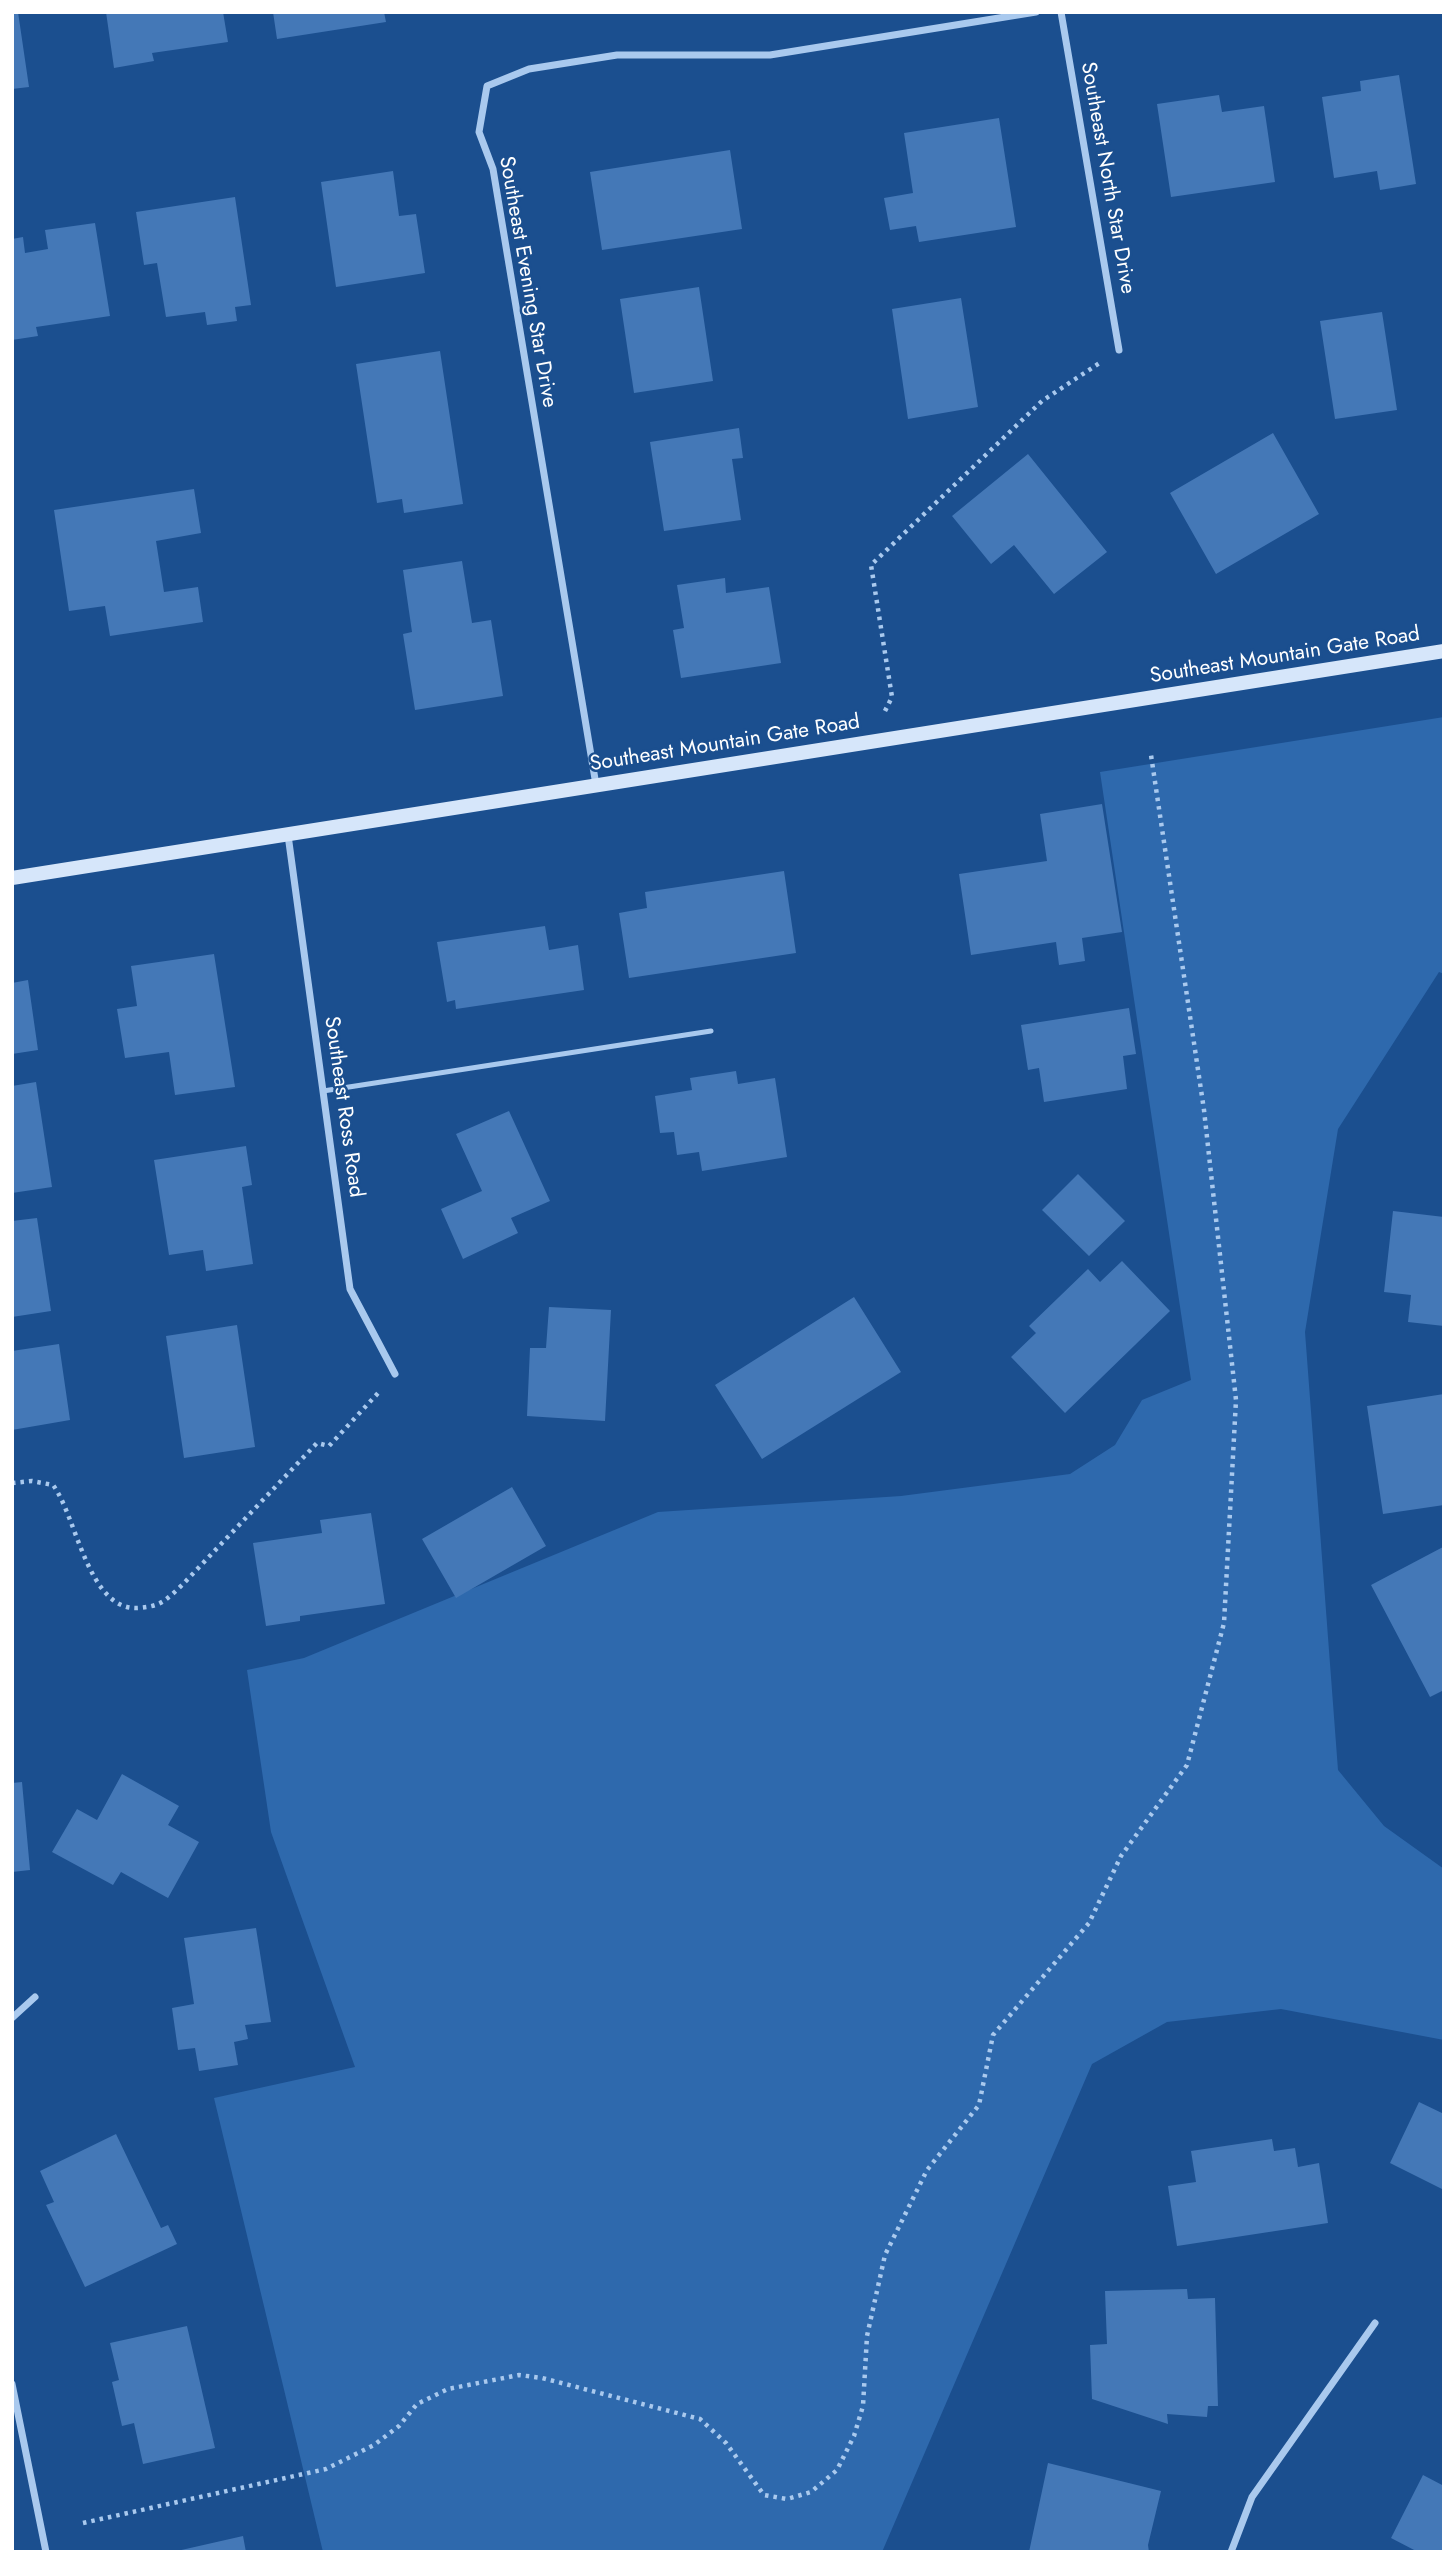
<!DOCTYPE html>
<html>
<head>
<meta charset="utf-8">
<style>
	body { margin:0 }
	#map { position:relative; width:1456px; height:2564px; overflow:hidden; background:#1b4f8f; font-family:Jost,sans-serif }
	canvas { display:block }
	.frame { position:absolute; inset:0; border:14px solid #fff; pointer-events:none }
</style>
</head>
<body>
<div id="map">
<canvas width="1456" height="2564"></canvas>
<div class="frame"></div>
</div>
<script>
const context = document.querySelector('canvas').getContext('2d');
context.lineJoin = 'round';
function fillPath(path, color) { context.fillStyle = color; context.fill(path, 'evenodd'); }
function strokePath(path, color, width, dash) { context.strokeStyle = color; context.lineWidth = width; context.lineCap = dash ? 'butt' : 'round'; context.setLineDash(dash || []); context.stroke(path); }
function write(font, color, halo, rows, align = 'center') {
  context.font = font + ' Jost,sans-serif'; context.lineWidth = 5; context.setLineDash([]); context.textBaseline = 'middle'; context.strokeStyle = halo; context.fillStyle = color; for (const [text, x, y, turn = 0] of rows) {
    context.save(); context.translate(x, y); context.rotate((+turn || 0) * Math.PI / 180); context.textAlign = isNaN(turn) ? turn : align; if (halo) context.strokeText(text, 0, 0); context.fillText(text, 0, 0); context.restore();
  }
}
const green = new Path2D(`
	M1444,717V974L1439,972L1338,1129L1305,1332L1338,1770L1384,1826L1444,1869V2040L1281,2009L1167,2022L1092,2064L882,2552H323L214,2098L355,2067L271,1832L247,1670L304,1658L658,1512L901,1496L1070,1474L1115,1445L1142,1400L1191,1380L1100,772Z`);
const building = new Path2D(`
	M12,12H18L29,87L12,89Z
	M106,12H223L228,42L152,53L154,61L114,68Z
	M273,12H384L386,22L277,39Z
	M1399,75L1416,184L1380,190L1377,171L1334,178L1322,97L1361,91L1360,81Z
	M1219,95L1222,112L1264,106L1275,182L1171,197L1157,104Z
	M999,118L1016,227L919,242L916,226L890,230L884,198L913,193L904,133Z
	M730,150L742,229L602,250L590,172Z
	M393,171L399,216L416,214L425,273L336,287L321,182Z
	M235,197L251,305L235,307L237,321L207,325L205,312L166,317L157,263L144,265L136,212Z
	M95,223L110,316L36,327L38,336L12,340V239L23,237L25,253L48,249L45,230Z
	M699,287L713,381L634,393L620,299Z
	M961,298L978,407L908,419L892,309Z
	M1382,312L1397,410L1335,419L1320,321Z
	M440,351L463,504L404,513L402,499L377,503L356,364Z
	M739,428L743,458L732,459L741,520L664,531L650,442Z
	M1273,433L1319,514L1216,574L1170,493Z
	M1028,454L1107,552L1054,594L1014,545L991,564L952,516Z
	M194,489L201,533L156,541L164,592L198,587L203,622L110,636L105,606L69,611L54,510Z
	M462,561L472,623L491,620L503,696L415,710L403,634L412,632L403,570Z
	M725,578L726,593L769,587L781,663L681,678L673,630L684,628L677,585Z
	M1102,804L1122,932L1082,938L1085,961L1059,965L1056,942L971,955L959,874L1047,861L1040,814Z
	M784,871L796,953L629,978L619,913L647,908L645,892Z
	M545,926L549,950L578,945L584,990L456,1009L455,1000L447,1002L437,942Z
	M214,954L235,1087L175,1095L169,1052L125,1058L117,1009L137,1006L131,966Z
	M28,980L38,1050L12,1054V983Z
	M1129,1008L1136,1054L1123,1056L1127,1089L1044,1102L1039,1068L1028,1070L1021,1025Z
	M736,1071L738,1084L775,1078L787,1157L702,1171L699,1152L677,1155L674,1132L660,1133L655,1096L692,1090L690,1078Z
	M36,1082L52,1187L12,1193V1086Z
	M509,1111L550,1201L511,1218L518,1233L463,1259L441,1209L482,1191L456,1134Z
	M246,1146L252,1185L242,1187L253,1264L206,1271L203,1250L169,1255L154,1160Z
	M1078,1174L1125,1221L1089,1256L1042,1210Z
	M1393,1211L1444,1217V1326L1408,1322L1411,1295L1384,1292Z
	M37,1218L51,1311L12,1317V1221Z
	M1122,1261L1170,1311L1065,1413L1011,1357L1036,1333L1029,1326L1088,1269L1100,1282Z
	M854,1297L901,1372L762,1459L715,1385Z
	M549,1307L611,1310L605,1421L527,1416L530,1348H546Z
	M237,1325L255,1447L184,1458L166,1336Z
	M59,1344L70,1420L12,1430V1351Z
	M1444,1394V1505L1383,1514L1367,1406Z
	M512,1487L546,1546L456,1598L422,1539Z
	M371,1513L385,1604L300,1616V1621L266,1626L253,1543L322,1533L320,1520Z
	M1443,1547L1444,1690L1430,1697L1371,1585Z
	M122,1774L179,1806L168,1825L199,1842L168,1898L121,1872L113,1885L52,1852L77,1809L97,1820Z
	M22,1782L30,1870L12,1872V1783Z
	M256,1928L271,2022L245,2025L248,2039L234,2042L238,2065L199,2071L195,2048L178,2050L172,2008L194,2004L184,1938Z
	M1419,2102L1444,2114V2190L1390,2163Z
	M116,2134L161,2228L168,2225L177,2244L85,2287L46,2205L54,2202L40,2171Z
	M1272,2139L1274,2151L1295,2148L1298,2167L1319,2163L1328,2223L1177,2246L1168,2186L1196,2182L1191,2151Z
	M1187,2289L1188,2299L1215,2298L1218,2406H1208L1207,2417L1167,2414L1168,2424L1165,2423L1092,2399L1090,2345L1107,2344L1105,2291Z
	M187,2326L215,2448L143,2464L134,2423L122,2426L112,2382L119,2380L110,2343Z
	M1048,2463L1161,2491L1148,2545L1149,2552H1029Z
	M1423,2475L1444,2486V2552H1418L1391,2538Z
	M243,2536L246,2552H177V2551Z`);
const path = new Path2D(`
	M885,711L892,697L871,565L1042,401L1101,362
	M12,1483L32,1481L53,1485C77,1517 88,1612 139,1608C148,1607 157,1606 165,1600C172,1595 179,1588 185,1582L317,1443L329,1446L380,1391
	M83,2523L326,2469L374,2445L399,2426L417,2404L448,2389L519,2375L542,2378L700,2419L726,2443L764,2495L787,2499L811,2492L837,2470L854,2436L863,2406L867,2336L885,2255L927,2170L979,2105L993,2035L1089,1923L1121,1856L1187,1765L1224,1623L1236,1400L1204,1110L1151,755`);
const lane = new Path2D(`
	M323,1091L711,1031`);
const street = new Path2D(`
	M1061,12L1119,350
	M596,785L493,169L479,132L487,86L529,69L617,55H770L1036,12
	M288,835L350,1289L395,1374
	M12,2018L35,1997
	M12,2384L46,2552
	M1231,2552L1252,2497L1375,2323`);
const secondary = new Path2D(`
	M12,878L1444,651`);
const streetNames = [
	["Southeast North Star Drive",1107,178,80],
	["Southeast Evening Star Drive",527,282,80],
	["Southeast Mountain Gate Road",1285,656,-9],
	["Southeast Mountain Gate Road",725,744,-9],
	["Southeast Ross Road",343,1107,82]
];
fillPath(green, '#2e69ad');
fillPath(building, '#4478b7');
strokePath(path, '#a9c9ee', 4.5, [3.5, 5]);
strokePath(lane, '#a9c9ee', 5);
strokePath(street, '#a9c9ee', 7);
strokePath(secondary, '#d6e6fa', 14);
write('21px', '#fff', '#1b4f8f', streetNames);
</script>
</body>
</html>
